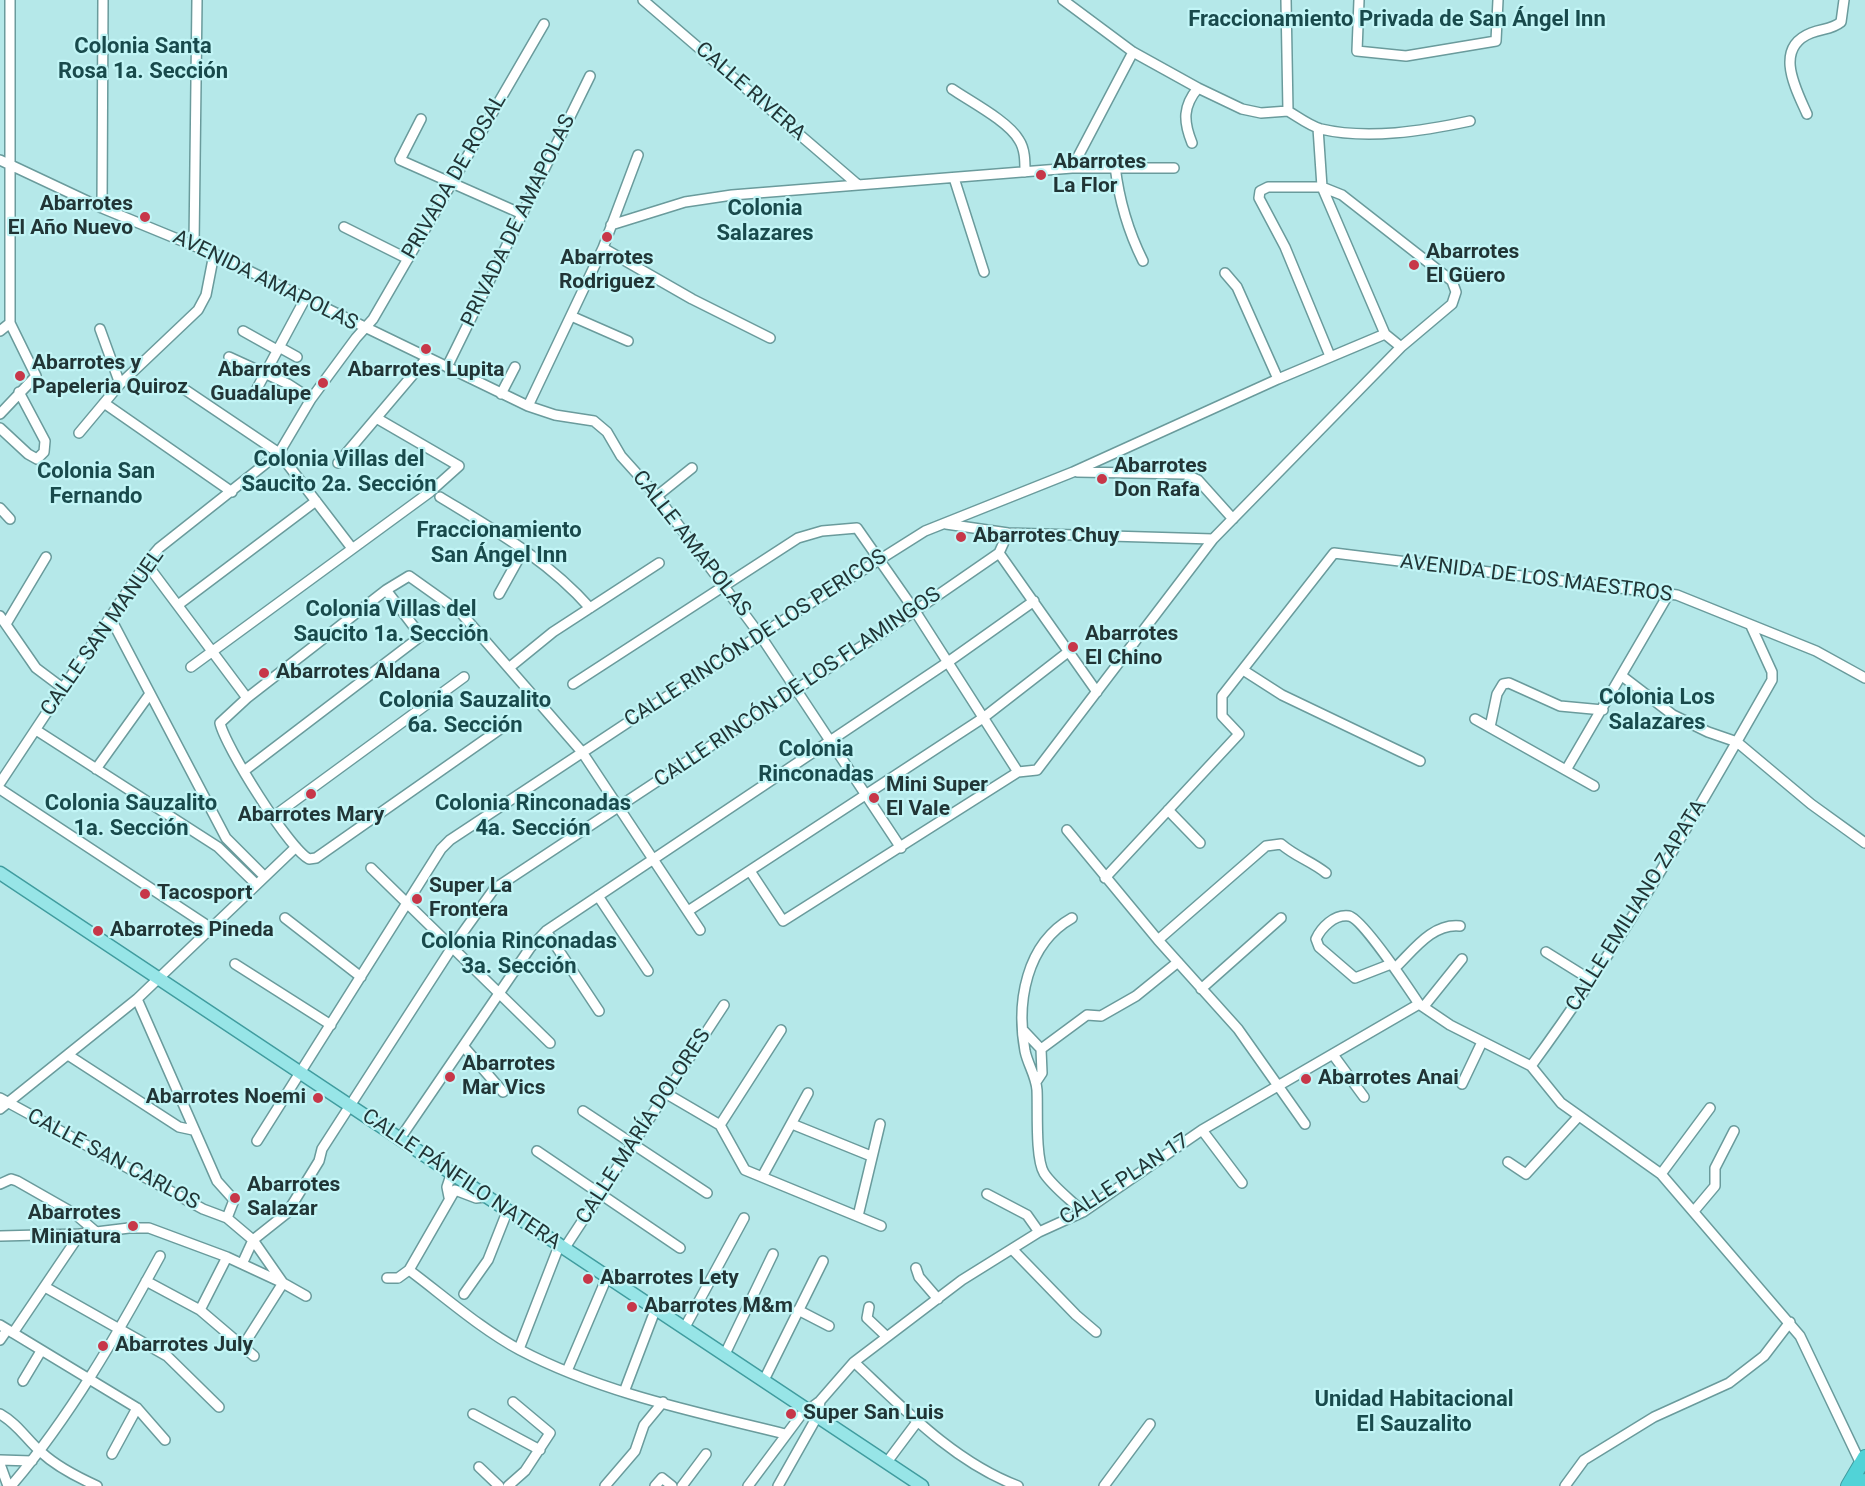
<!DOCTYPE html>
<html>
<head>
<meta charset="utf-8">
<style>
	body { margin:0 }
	canvas { display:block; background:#b5e8e9 }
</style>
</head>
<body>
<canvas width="1865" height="1486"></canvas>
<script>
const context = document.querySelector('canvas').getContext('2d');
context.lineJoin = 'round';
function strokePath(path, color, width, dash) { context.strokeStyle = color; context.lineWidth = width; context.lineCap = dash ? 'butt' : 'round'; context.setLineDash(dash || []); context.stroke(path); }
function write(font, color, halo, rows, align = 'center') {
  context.font = font + ' Roboto,sans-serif'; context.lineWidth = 4.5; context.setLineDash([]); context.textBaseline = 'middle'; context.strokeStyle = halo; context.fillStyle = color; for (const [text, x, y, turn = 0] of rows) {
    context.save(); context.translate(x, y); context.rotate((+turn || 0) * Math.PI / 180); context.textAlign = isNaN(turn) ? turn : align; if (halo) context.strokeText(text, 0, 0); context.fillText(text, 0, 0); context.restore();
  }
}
const minor = new Path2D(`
	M643,0L857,184
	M1063,0L1133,52L1198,88L1242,109L1261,113L1288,111
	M1286,0L1288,111
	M1359,0L1357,51L1406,56L1496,41L1498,0
	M952,89C971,102 1008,121 1019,140C1025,149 1025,161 1025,172
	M1288,111C1298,117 1310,126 1321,129C1368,140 1423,131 1470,121
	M1807,114C1796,89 1773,48 1811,33C1823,28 1831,30 1841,22L1844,0
	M421,119L400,160L522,214
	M1318,128L1322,187L1385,334L1401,347
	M1192,143C1183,121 1183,106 1198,88
	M0,160L102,208L214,254L528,406L555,415L594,421L607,432L621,456L657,496L760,635L901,848
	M1115,166C1119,200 1128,231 1143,261
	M1072,168L1133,52
	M954,178L984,272
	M102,208L103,0
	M611,225L685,202L732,195L1072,168H1174
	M344,227L408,259
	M194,245L197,0
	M603,248L692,299L770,338
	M1225,273L1237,287L1278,379
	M571,316L628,341
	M100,329L120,384
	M0,331L10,323
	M243,331L277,350
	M279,347L297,357
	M229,357L288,384L311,399
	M447,367L590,76
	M181,387L279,453L351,547
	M501,394L515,367
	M253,396L305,299
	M104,403L232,492
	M528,406L603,248L638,155
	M0,414L36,376L10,323V0
	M0,428L28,454L37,459L44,452L45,441L19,392
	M79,433L120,384L198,310L206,295L214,254
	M338,463L427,358
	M1077,472L1185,474L1198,480L1233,519
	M657,496L692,468
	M440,497C494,530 548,560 590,608
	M0,508L10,519
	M946,524L1008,533L1213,539
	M999,553L1097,692
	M146,563L247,698
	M499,594L524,549
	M178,605L316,501
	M0,616L36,668L64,689
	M111,619L226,838L264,876
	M6,624L46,557
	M191,667L430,492L459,466L378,419
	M510,667L553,632L659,563
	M1243,670L1282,695L1420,761
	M1622,676L1673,715L1708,732L1737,742L1811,804L1865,843
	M573,684L798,538L822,531L857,528L915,611L1018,772
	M1475,719L1594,786
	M503,727L316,858L309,859C289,849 225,746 220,723L247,698L386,590L409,576L461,613L582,752L700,930
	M1490,727L1497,694L1503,684L1509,683L1560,706L1603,710
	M36,730L218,847L256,884
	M96,769L149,695
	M1566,770L1668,595
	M244,771L421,636L386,590
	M0,783L146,563L159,548L279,453L311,399L356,338L373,319L544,24
	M0,789L211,928
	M1168,810L1200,843
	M274,816L464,677
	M1067,830L1158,940L1238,1029L1305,1124
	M371,868L550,1043
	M750,871L783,921L1018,772L1037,770L1213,539L1401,347L1452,304L1456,292L1452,281L1342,195L1322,187H1268L1260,191L1259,198L1285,247L1330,356
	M1105,878L1239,734L1222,716V696L1334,553L1677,595L1816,651L1865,678
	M598,896L648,971
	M688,911L983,718L1068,652
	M285,918L361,977
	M1072,918C1026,944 1016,1002 1025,1051C1028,1065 1036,1076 1037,1090C1038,1109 1035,1158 1044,1173C1053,1187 1071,1200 1083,1212
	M546,931L599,1011
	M1158,940L1266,846L1281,844C1296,857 1311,861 1326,873
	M1546,952L1591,980
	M235,964L331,1025
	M1391,964L1355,978L1319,947L1316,939C1321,928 1334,914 1349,916C1362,918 1409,989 1419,1004
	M1395,968C1413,951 1432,923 1460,926
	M1201,989L1281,918
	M137,999L217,1181L234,1200L227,1218
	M1419,1004L1450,1025L1531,1066L1561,1103L1661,1174L1800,1336L1861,1464
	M1425,1005L1462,959
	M1024,1031L1041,1049
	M464,1047L503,1092
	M68,1055L179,1127L193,1130
	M1334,1056L1364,1097
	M1531,1066C1621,944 1697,812 1772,680V672L1751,626
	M1036,1082L1042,1073L1041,1049L1087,1015L1101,1016L1136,996L1178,962
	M1462,1084L1482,1042
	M667,1094L720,1125L745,1170L881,1226
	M0,1098L203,1209L227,1218L253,1240L283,1283L243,1346
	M0,1109L137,999L296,847
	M583,1111L707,1193
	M792,1124L871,1156
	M720,1125L781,1030
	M1202,1130L1242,1183
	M399,1140L530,948L546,931L948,662L1034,601
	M257,1141L441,849L450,840L760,635L925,531L1073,472L1278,379L1385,334
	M537,1151L680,1248
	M1508,1162L1526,1174L1578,1117
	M1661,1174L1710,1108
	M762,1177L808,1093
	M0,1184L11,1179L17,1181L75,1214L95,1231
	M987,1194L1027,1215L1039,1232
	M449,1197L447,1187L451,1175
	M1694,1211L1715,1186V1168L1734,1131
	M858,1216L880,1124
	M0,1236L80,1234L129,1228H149L227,1257L283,1283L306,1296
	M564,1249L724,1005
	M1012,1249L1076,1315L1096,1332
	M242,1264L253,1240L287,1213L319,1161L322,1149L451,949L494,889L915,611L999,553L1008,533
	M916,1268L919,1277L938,1299
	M409,1270C445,1297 481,1329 520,1350C602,1393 696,1412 785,1434
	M387,1278H398L409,1270L455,1190L476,1198L485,1197
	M146,1281L200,1310L254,1356
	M45,1287L167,1356L219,1407
	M464,1294L488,1260L507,1212
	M869,1307L867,1318L886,1336
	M200,1310L227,1257
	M798,1310L829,1326
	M0,1325L137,1408L165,1440
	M685,1327L744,1218
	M13,1333L80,1234
	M0,1340L7,1330
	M519,1349L559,1246
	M725,1354L773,1254
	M854,1362C903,1408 954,1462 1018,1486
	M567,1371L607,1277
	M764,1380L823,1261
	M23,1381L41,1351
	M624,1392L656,1308
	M0,1414C18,1424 26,1439 41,1452C57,1467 77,1477 97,1486
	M473,1414L540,1450
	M112,1454L137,1408
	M0,1460L32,1461
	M887,1462L917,1422
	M0,1464L8,1486
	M479,1467L499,1486
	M11,1486C70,1417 117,1335 160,1256
	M508,1486L525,1471L550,1433L513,1402
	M605,1486L635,1451L644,1425L663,1402
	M655,1486L662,1478L672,1486
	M682,1486L706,1454
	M748,1486L801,1415L820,1401L854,1362L962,1280L1039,1232L1083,1212L1202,1130L1419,1004
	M778,1486L818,1415L820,1401
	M1104,1486L1150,1424
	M1565,1486L1584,1460L1654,1417L1729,1383L1764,1356L1790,1322`);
const major = new Path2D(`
	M0,873L922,1486`);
const highway = new Path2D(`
	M1848,1486L1865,1457
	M1862,1486L1865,1481`);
const markers = [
	[1041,175,6,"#c73749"],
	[145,217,6,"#c73749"],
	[607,237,6,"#c73749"],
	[1414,265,6,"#c73749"],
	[426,349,6,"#c73749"],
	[20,376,6,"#c73749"],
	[323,383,6,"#c73749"],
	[1102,479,6,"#c73749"],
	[961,537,6,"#c73749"],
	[1073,647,6,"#c73749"],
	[264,673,6,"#c73749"],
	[311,794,6,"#c73749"],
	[874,798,6,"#c73749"],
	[145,894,6,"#c73749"],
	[417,899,6,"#c73749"],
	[98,931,6,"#c73749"],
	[450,1077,6,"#c73749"],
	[1306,1079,6,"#c73749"],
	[318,1098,6,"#c73749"],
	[235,1198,6,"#c73749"],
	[133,1226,6,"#c73749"],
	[588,1279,6,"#c73749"],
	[632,1307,6,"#c73749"],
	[103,1346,6,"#c73749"],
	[791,1414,6,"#c73749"]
];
const streetNames = [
	["CALLE RIVERA",750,92,41],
	["PRIVADA DE ROSAL",455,177,-60],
	["PRIVADA DE AMAPOLAS",519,221,-64],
	["AVENIDA AMAPOLAS",265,281,26],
	["CALLE AMAPOLAS",691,544,52],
	["AVENIDA DE LOS MAESTROS",1536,579,7],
	["CALLE SAN MANUEL",103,633,-55],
	["CALLE RINCÓN DE LOS PERICOS",756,639,-33],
	["CALLE RINCÓN DE LOS FLAMINGOS",798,688,-34],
	["CALLE EMILIANO ZAPATA",1637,906,-58],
	["CALLE MARÍA DOLORES",644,1127,-57],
	["CALLE SAN CARLOS",113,1160,28],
	["CALLE PÁNFILO NATERA",461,1180,34],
	["CALLE PLAN 17",1125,1180,-33]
];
const poiNames = [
	["Abarrotes",1053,163],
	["La Flor",1053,187],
	["Abarrotes",133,205,"right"],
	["El Año Nuevo",133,229,"right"],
	["Abarrotes",1426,253],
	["El Güero",1426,277],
	["Abarrotes",607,259,"center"],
	["Rodriguez",607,283,"center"],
	["Abarrotes y",32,364],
	["Papeleria Quiroz",32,388],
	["Abarrotes",311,371,"right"],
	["Guadalupe",311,395,"right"],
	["Abarrotes Lupita",426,371,"center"],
	["Abarrotes",1114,467],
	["Don Rafa",1114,491],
	["Abarrotes Chuy",973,537],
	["Abarrotes",1085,635],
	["El Chino",1085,659],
	["Abarrotes Aldana",276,673],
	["Mini Super",886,786],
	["El Vale",886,810],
	["Abarrotes Mary",311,816,"center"],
	["Super La",429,887],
	["Frontera",429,911],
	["Tacosport",157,894],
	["Abarrotes Pineda",110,931],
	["Abarrotes",462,1065],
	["Mar Vics",462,1089],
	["Abarrotes Anai",1318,1079],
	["Abarrotes Noemi",306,1098,"right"],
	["Abarrotes",247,1186],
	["Salazar",247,1210],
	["Abarrotes",121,1214,"right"],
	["Miniatura",121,1238,"right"],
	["Abarrotes Lety",600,1279],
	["Abarrotes M&m",644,1307],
	["Abarrotes July",115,1346],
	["Super San Luis",803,1414]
];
const neighbourhoodNames = [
	["Fraccionamiento Privada de San Ángel Inn",1397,20],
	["Colonia Santa",143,47],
	["Rosa 1a. Sección",143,72],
	["Colonia",765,209],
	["Salazares",765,234],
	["Colonia Villas del",339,460],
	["Saucito 2a. Sección",339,485],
	["Colonia San",96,472],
	["Fernando",96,497],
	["Fraccionamiento",499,531],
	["San Ángel Inn",499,556],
	["Colonia Villas del",391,610],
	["Saucito 1a. Sección",391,635],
	["Colonia Los",1657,698],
	["Salazares",1657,723],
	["Colonia Sauzalito",465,701],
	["6a. Sección",465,726],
	["Colonia",816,750],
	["Rinconadas",816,775],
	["Colonia Sauzalito",131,804],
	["1a. Sección",131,829],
	["Colonia Rinconadas",533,804],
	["4a. Sección",533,829],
	["Colonia Rinconadas",519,942],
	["3a. Sección",519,967],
	["Unidad Habitacional",1414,1400],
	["El Sauzalito",1414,1425]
];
strokePath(minor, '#6a9b9c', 12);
strokePath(major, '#409c9f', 15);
strokePath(highway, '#409c9f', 16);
strokePath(minor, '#fff', 9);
strokePath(major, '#97e5e7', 12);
strokePath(highway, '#51d3d7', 14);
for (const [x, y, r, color] of markers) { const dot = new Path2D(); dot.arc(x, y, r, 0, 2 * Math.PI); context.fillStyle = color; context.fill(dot); strokePath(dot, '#c2f5f6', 2); }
write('21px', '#213536', '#c2f5f6', streetNames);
write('bold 21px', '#213536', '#c2f5f6', poiNames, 'left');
write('bold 22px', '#194a4c', '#c2f5f6', neighbourhoodNames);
</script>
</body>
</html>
